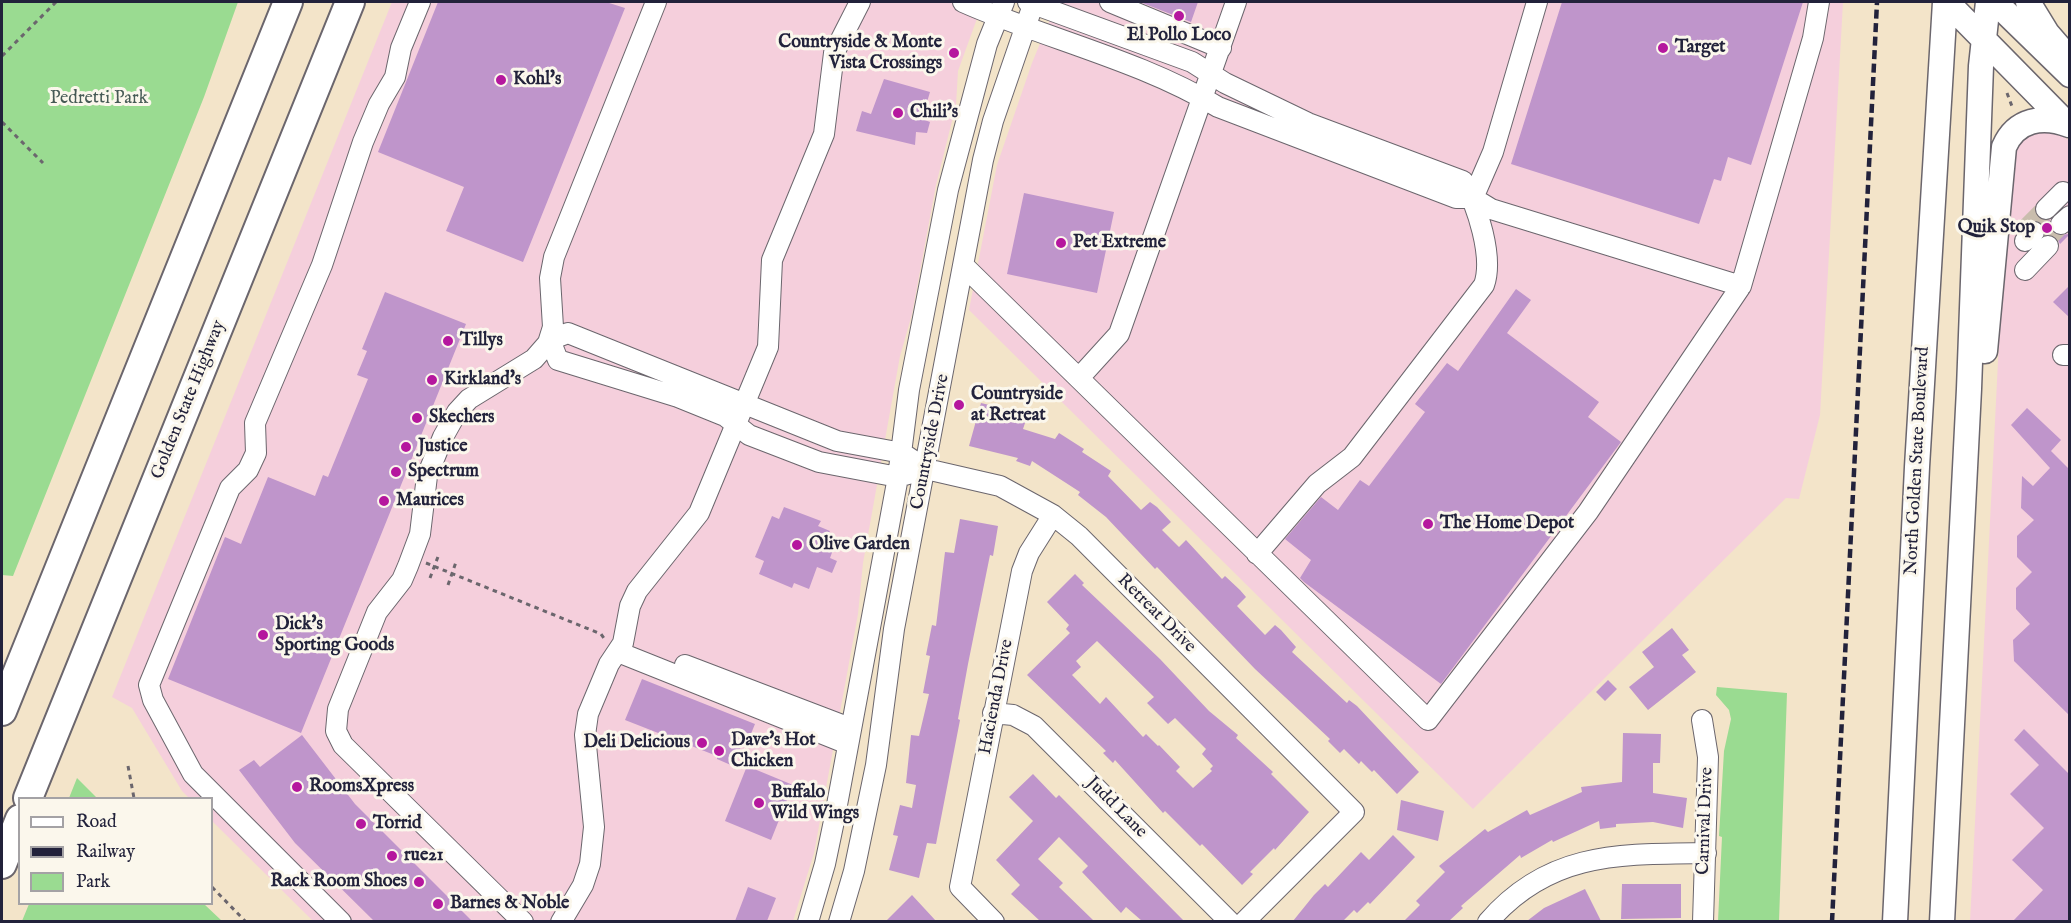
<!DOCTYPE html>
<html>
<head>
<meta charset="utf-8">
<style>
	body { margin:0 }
	#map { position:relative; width:2071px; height:923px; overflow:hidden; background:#f3e4c9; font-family:"IM FELL English",serif }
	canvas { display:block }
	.frame { position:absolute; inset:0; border:3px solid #22223b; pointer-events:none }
	.legend { position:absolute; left:18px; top:797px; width:195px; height:108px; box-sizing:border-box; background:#fbf7ec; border:2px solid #a4a2a5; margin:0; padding:8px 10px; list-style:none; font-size:18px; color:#22223b }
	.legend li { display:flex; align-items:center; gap:12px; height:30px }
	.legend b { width:30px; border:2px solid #a4a2a5 }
</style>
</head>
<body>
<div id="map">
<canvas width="2071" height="923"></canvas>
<div class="frame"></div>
<ul class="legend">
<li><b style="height:8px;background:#fff"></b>Road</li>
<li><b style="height:8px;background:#22223b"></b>Railway</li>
<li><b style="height:16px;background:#9adb91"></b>Park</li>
</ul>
</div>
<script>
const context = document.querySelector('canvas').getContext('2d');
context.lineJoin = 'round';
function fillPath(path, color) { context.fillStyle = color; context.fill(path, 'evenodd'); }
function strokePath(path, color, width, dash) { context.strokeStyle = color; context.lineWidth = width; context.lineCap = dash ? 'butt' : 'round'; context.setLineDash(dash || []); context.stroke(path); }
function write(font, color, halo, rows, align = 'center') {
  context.font = font + ' "IM FELL English",serif'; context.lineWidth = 6; context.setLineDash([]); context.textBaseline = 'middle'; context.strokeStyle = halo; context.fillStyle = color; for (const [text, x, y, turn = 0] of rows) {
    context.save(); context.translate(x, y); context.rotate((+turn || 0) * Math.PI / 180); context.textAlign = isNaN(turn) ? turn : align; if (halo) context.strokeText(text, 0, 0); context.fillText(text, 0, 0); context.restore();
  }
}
const built = new Path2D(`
	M392,2H983L958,71L956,105L936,185L912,314L900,356L863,563L858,614L814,853L793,921H313L212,821V798H189L182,791L132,708L112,697Z
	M1057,2H1843L1820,415L1799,499L1786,498L1473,809L969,310L997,165L1032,63Z
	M2033,130L2058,133L2070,141L2069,921L1970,922L2008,161L2012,148Z`);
const green = new Path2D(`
	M2,2H238L204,97L13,576L2,575Z
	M1717,687L1787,693L1779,921H1718L1722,837L1719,836L1724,751L1731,719L1729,710L1716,695Z
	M77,778L97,798H69Z
	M29,904H204L222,921H22Z`);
const building = new Path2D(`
	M438,2H606L625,8L523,262L446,231L464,187L378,152Z
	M1140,2H1198L1191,22Z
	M1562,2H1803L1751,165L1728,157L1721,181L1714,179L1699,224L1511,164Z
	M884,79L930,92L922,119L930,122L927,133L916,132L915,145L856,131L862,111L871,114Z
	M1024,193L1114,212L1097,293L1007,274Z
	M2035,213L2042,220H2050L2049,227L2057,235L2070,234L2060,244L2056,237L2046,234L2042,223L2031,220L2025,223Z
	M2070,285V318L2053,302Z
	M1516,289L1531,300L1507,333L1599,402L1588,417L1621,442L1441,684L1304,582L1300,578L1311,560L1285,539L1321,497L1338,510L1360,480L1369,486L1425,412L1415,404L1447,363L1458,371Z
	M385,292L466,324L301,733L168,679L225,537L241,544L268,477L315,496L323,475L328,477L368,379L357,375L367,351L362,349Z
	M981,403L1002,408L1011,412L1010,415L1026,420L1023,429L1055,439L1059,433L1084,449L1082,452L1111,471L1108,476L1141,510L1150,502L1157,507L1171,522L1162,530L1179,547L1186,540L1222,579L1225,576L1240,590L1246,597L1237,606L1265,635L1275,625L1281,630L1296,647L1292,652L1347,703L1349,700L1357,706L1419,772L1397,794L1374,770L1372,772L1361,761L1359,764L1344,749L1340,753L1328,741L1330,739L1255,669L1157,567L1155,569L1106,517L1078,495L1080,492L1032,461L1030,466L1016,461L1018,458L969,446Z
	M2027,408L2061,440L2051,451L2070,470V716L2014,661L2013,640L2030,624L2016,609V588L2032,572L2017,557V536L2034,520L2021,508L2022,476L2033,486L2050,468L2011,425Z
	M784,507L821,521L818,526L830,531L828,535L837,539L830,558L837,561L832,573L817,567L809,589L794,583L792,588L759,574L764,561L755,557L772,516L779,519Z
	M960,519L998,526L993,556L990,555L968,664L958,719L960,720L936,844L927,843L919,878L889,870L898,836L893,835L900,805L912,808L916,785L906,783L911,735L919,736L929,694L923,693L930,656L926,655L932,625L936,626L945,552L954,553Z
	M1075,574L1084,583L1082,585L1160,659L1209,711L1238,735L1236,738L1273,772L1271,774L1309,812L1275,850L1274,848L1250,872L1253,874L1242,885L1202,844L1200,846L1165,811L1163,813L1115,760L1113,763L1103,753L1106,751L1027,675L1070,633L1066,629L1069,625L1047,602ZM1097,641L1154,697L1147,703L1168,724L1175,718L1206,749L1202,754L1213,766L1210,769L1212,771L1193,788L1176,771L1180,767L1159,745L1158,746L1146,734L1143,737L1106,697L1100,704L1072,675L1081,667L1076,661Z
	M1672,628L1689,650L1682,655L1696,672L1648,710L1629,687L1654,667L1642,652Z
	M642,679L755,724L748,741L744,739L733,766L717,759V756L625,720Z
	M1608,680L1617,689L1605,701L1596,692Z
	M2024,729L2070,775V921H2013L2043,890L2012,860L2044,828L2010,794L2039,765L2014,740Z
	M1623,733L1661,734L1660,763H1653V793L1687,798L1683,828L1653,822L1616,824V827L1600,829L1599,821L1553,842L1552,840L1521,858L1520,855L1461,906L1463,908L1449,921H1404L1420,905L1416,901L1445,872L1439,866L1485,829L1488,832L1527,810L1530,815L1582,792L1581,787L1622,782Z
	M302,735L355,804L472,921H374L295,843L239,770L254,760L260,767Z
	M747,766L793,785L771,840L725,821Z
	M1033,774L1056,798L1059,795L1184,921H1142L1126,907L1121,913L1082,872L1088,866L1059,837L1038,859L1063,883L1059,887L1094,921H1040L1011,894L1020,885L996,860L1033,821L1009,797Z
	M1401,800L1444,811L1438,841L1397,830Z
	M1393,835L1415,857L1370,904L1368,902L1357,913L1354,910L1343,921H1293L1314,895L1325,884L1328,887L1361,852L1369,860Z
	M1622,884H1681V918L1621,919Z
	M748,887L776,898L767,921H735Z
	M1585,889L1601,921H1527L1544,908Z
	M912,895L936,921H886Z`);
const minorTunnel = new Path2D(`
	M2028,227L2046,209
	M2043,242L2061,224`);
const path = new Path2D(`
	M2,56L56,2
	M2007,93L2013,109
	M2,122L43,163
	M426,563L601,634L606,641
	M430,578L439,554
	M448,585L456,562
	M128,766L134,798
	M212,887L246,922`);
const minor = new Path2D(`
	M963,2C1046,39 1140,60 1218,107L1456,198H1473L1491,209L1741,286
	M1028,2L1192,62L1225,83L1308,123L1463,181C1477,205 1494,257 1484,285L1352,457L1317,484L1257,554
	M1110,2L1221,48
	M1473,198L1493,152L1537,2
	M2046,209L2063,192
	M2061,224L2070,216
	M2025,241L2034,232
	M964,266L1428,720L1588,512L1741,286L1813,38L1819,2
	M2025,270L2048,246
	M568,333L837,441L902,453L926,469L898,477L819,462L749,435L725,416L678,397L558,360L550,340Z
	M2063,355H2070
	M1079,378L1119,334L1236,2
	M926,469L1000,486L1053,515L1079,536L1354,812L1244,922
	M618,652L848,744
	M685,665L850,728
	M993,713L1013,715L1034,726L1230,922
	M1702,720L1708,757L1703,922
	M341,922L193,774L153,700L149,685L230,488L248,470L256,453L255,423L322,265L363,142L379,104L395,77L401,48L420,2
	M523,922L343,745L336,731L338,709L377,612L402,580L408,566L420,534L427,476L443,437L457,412L469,399L534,359L548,343L553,327L550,278L554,257L656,2
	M561,922L583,885L590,864L594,827L585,735L588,714L609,664L623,643L630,606L637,591L699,513L768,347L772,260L824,134L834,53L860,2
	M808,922L825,864L834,821L898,477L909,390L948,190L987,44L1004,2
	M839,922L854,871L876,765L894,629L983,160L993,121L1034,2
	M994,922L960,887L1022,571L1029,553L1053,515
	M1488,922C1549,851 1621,854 1706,853`);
const major = new Path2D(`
	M1947,2L2067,124
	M1995,2L2070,75
	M2028,2L2047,33L2060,48
	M1985,351L2004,147C2016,119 2043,115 2069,125
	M1895,922L1917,467L1945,2
	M1942,922L1969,389L1981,66L1988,2`);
const highway = new Path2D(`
	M2,711L288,2
	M28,798L350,2
	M2,864L20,819`);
const rail = new Path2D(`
	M1832,922L1877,2`);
const markers = [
	[1179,16,6,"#b5179e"],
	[1663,48,6,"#b5179e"],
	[954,53,6,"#b5179e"],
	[501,80,6,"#b5179e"],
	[898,113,6,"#b5179e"],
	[2047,228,6,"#b5179e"],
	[1061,243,6,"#b5179e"],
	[448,341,6,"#b5179e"],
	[432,380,6,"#b5179e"],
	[959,405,6,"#b5179e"],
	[417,418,6,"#b5179e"],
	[406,447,6,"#b5179e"],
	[396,472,6,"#b5179e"],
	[384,501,6,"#b5179e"],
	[1428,524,6,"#b5179e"],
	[797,545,6,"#b5179e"],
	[263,635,6,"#b5179e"],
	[702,743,6,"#b5179e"],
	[719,751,6,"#b5179e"],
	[297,787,6,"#b5179e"],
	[759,803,6,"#b5179e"],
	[361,824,6,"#b5179e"],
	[392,856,6,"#b5179e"],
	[419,882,6,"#b5179e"],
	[438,904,6,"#b5179e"]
];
const poiNames = [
	["El Pollo Loco",1179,36,"center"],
	["Countryside & Monte",942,43,"right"],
	["Vista Crossings",942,64,"right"],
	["Target",1675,48],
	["Kohl's",513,80],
	["Chili's",910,113],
	["Quik Stop",2035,228,"right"],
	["Pet Extreme",1073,243],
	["Tillys",460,341],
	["Kirkland's",444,380],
	["Countryside",971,395],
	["at Retreat",971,416],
	["Skechers",429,418],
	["Justice",418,447],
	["Spectrum",408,472],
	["Maurices",396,501],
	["The Home Depot",1440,524],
	["Olive Garden",809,545],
	["Dick's",275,625],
	["Sporting Goods",275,646],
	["Dave's Hot",731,741],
	["Chicken",731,762],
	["Deli Delicious",690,743,"right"],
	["RoomsXpress",309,787],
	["Buffalo",771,793],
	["Wild Wings",771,814],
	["Torrid",373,824],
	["rue21",404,856],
	["Rack Room Shoes",407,882,"right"],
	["Barnes & Noble",450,904]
];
const parkNames = [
	["Pedretti Park",99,99]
];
const streetNames = [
	["Golden State Highway",189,400,-68],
	["Countryside Drive",931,442,-79],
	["North Golden State Boulevard",1918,461,-87],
	["Retreat Drive",1156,614,45],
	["Hacienda Drive",997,697,-79],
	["Judd Lane",1116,808,45],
	["Carnival Drive",1706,821,-88]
];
fillPath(built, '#f5cfdc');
fillPath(green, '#9adb91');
fillPath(building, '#bf95cb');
strokePath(minorTunnel, '#c9bdad', 20, [20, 10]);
strokePath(minor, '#6b666d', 22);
strokePath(major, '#6b666d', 27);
strokePath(highway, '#6b666d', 32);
strokePath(path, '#6b666d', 3, [4.5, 4.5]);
strokePath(minor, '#fff', 20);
strokePath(major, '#fff', 24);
strokePath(highway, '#fff', 28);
strokePath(rail, '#22223b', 4.5, [9, 4.5]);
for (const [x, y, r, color] of markers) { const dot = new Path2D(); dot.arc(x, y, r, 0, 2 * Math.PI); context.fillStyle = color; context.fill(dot); strokePath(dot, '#fbf7ec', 2); }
write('bold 18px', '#22223b', '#fbf7ec', poiNames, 'left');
write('18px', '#465a55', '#fbf7ec', parkNames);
write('18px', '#22223b', '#fbf7ec', streetNames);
</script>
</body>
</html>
